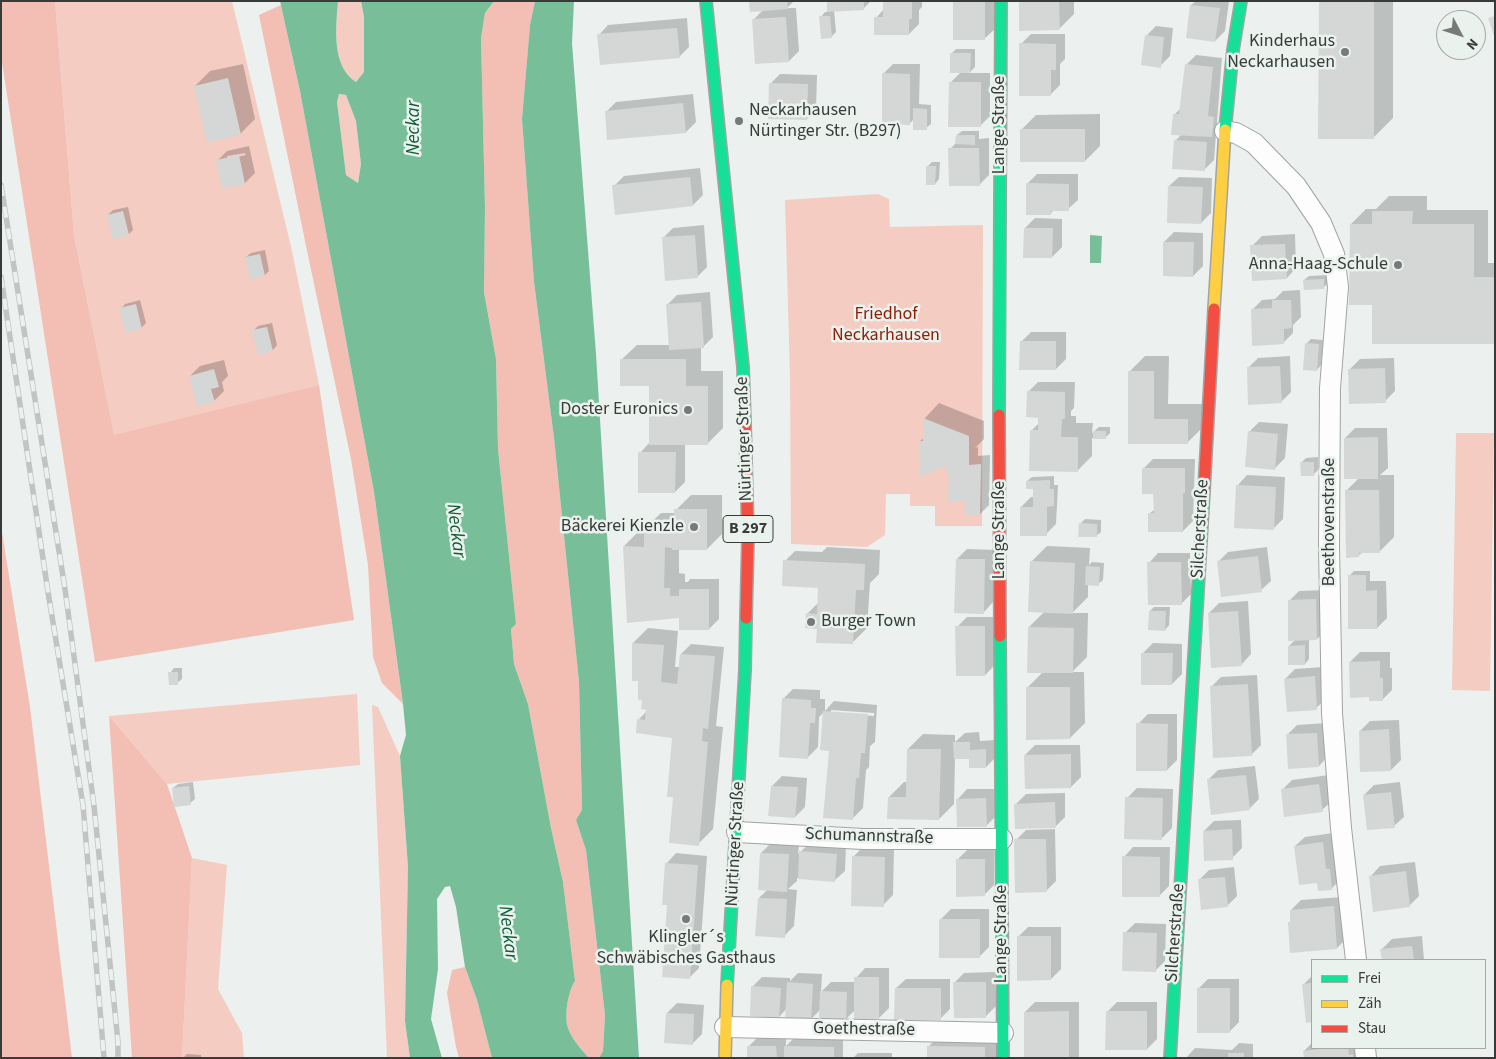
<!DOCTYPE html>
<html>
<head>
<meta charset="utf-8">
<style>
	body { margin:0 }
	#map { position:relative; width:1496px; height:1059px; overflow:hidden; background:#ecf0ee; font-family:"Source Sans 3",sans-serif }
	canvas { display:block }
	.frame { position:absolute; inset:0; border:2px solid #383b39; pointer-events:none }
	.legend { position:absolute; left:1311px; top:959px; width:175px; height:90px; box-sizing:border-box; background:#eaf2ed; border:1px solid #a3a9a5; margin:0; padding:6px 9px; list-style:none; font-size:15px; color:#383b39 }
	.legend li { display:flex; align-items:center; gap:10px; height:25px }
	.legend b { width:25px; border:1px solid #a3a9a5 }
	.north { position:absolute; left:1436px; top:10px; width:50px; height:50px; box-sizing:border-box; background:#eaf2ed; border:1px solid #a3a9a5; border-radius:50%; rotate:130deg; font-size:14px; font-weight:700; line-height:20px; text-align:center; color:#383b39 }
	.north::after { content:''; display:block; margin:auto; width:18px; height:22px; background:#777a78; clip-path:polygon(50% 0,100% 100%,50% 72%,0 100%) }
</style>
</head>
<body>
<div id="map">
<canvas width="1496" height="1059"></canvas>
<div class="frame"></div>
<ul class="legend">
<li><b style="height:6px;background:#16e098"></b>Frei</li>
<li><b style="height:6px;background:#ffcf43"></b>Zäh</li>
<li><b style="height:6px;background:#f24e42"></b>Stau</li>
</ul>
<div class="north">N</div>
</div>
<script>
const context = document.querySelector('canvas').getContext('2d');
context.lineJoin = 'round';
function fillPath(path, color) { context.fillStyle = color; context.fill(path, 'evenodd'); }
function strokePath(path, color, width, dash) { context.strokeStyle = color; context.lineWidth = width; context.lineCap = dash ? 'butt' : 'round'; context.setLineDash(dash || []); context.stroke(path); }
function write(font, color, halo, rows, align = 'center') {
  context.font = font + ' "Source Sans 3",sans-serif'; context.lineWidth = 5; context.setLineDash([]); context.textBaseline = 'middle'; context.strokeStyle = halo; context.fillStyle = color; for (const [text, x, y, turn = 0] of rows) {
    context.save(); context.translate(x, y); context.rotate((+turn || 0) * Math.PI / 180); context.textAlign = isNaN(turn) ? turn : align; if (halo) context.strokeText(text, 0, 0); context.fillText(text, 0, 0); context.restore();
  }
}
const green = new Path2D(`
	M55,1H232L292,251L319,385L114,436L74,235Z
	M338,1H361L364,17V72L356,82C331,66 336,27 338,1Z
	M338,94L346,95L356,121L361,164L358,183L346,175L337,102Z
	M878,194L889,199L890,227L983,225L982,526H935V506H910V494H886L885,535L867,547L791,544L790,376L785,200Z
	M1456,433H1494L1490,691L1452,690Z
	M357,694L360,765L167,784L109,716Z
	M372,705L378,707L400,756L408,867L405,1021L410,1058H387Z
	M192,858L227,865L218,989L242,1033L244,1058H182Z`);
const forest = new Path2D(`
	M1,1H55L74,235L114,435L319,385L354,620L95,662L1,56Z
	M494,1H535L530,25L522,119L534,282L554,438L579,682L582,810L576,820L586,850L605,1015L603,1051L599,1058H589C582,1049 571,1038 568,1028C564,1015 568,991 575,981L563,882L551,828L528,704L514,664L511,629L516,624L498,449L496,359L484,292L485,208L481,38L485,13Z
	M281,5L300,91L374,492L403,704L382,683L373,657L368,565L351,459L305,241L259,15Z
	M1,526L30,707L72,1058H1Z
	M109,716L167,784L192,858L182,1058H132Z
	M465,967L477,1000L492,1058H459L456,1047L447,993L452,970Z`);
const water = new Path2D(`
	M280,1H338C336,27 331,66 356,82L364,72V17L361,1H494L485,13L481,38L485,208L484,292L496,359L498,449L516,624L511,629L514,664L528,704L551,828L563,882L575,981C568,991 564,1016 568,1028C571,1038 582,1050 589,1058H492L477,1000L465,967L456,907L450,886L445,887L437,899L438,969L431,1019L442,1058H410L405,1021L408,867L400,756L406,735L403,704L374,492L300,91ZM339,94L346,95L356,121L361,164L358,183L346,175L337,102Z
	M535,1H574L572,43L596,354L639,1058H599L603,1051L605,1015L586,850L576,820L582,810L579,682L554,438L534,282L522,119L530,25Z
	M1090,235L1102,236L1101,263H1090Z`);
const shadow = new Path2D(`
	M750,1H794L787,8H796L799,51L789,61L753,20L763,10Z
	M828,1H871L863,9L834,10L836,32L831,37L821,17L825,12H828Z
	M884,1H922V7L919,10V24L909,34L876,18L884,9Z
	M954,1H995V29L985,38Z
	M1020,1H1074V14L1059,29Z
	M1196,1H1229L1225,31L1215,41L1191,5Z
	M1320,1H1393V118L1373,138Z
	M687,18L689,47L679,57L599,35L608,25Z
	M1156,26L1173,28L1170,56L1160,66L1146,36Z
	M1031,34H1065V59L1060,64V85L1050,95L1021,44Z
	M956,49H975V67L969,73H990V116L980,126L950,83L961,72L951,54Z
	M1196,55L1222,58L1214,160L1204,170L1175,141L1182,134L1174,115L1181,108L1186,65Z
	M243,64L255,119L240,134L195,86L210,71Z
	M893,64H920L919,104L931,105V124L926,128L914,119L909,124L883,74Z
	M780,74L817,75L816,109L807,119L770,84Z
	M693,94L696,122L686,132L606,112L616,102Z
	M1100,114V146L1085,161L1021,130L1036,115Z
	M962,131H979V139L989,138V175L979,185L950,149L957,142V135Z
	M249,146L255,173L245,183L223,187L218,160L227,151ZM245,153L246,155L227,159V156Z
	M932,162H940L939,179L935,184L927,167Z
	M700,168L703,195L693,205L614,186L624,176Z
	M1037,174H1078V200L1068,209H1055L1050,214L1027,184Z
	M1179,177L1212,178L1211,213L1201,223L1169,186Z
	M1389,196H1427V210H1488V263H1495V343L1373,304L1351,224L1366,209H1376Z
	M128,207L133,230L129,234L108,215L113,210Z
	M1035,218L1062,219V247L1052,257L1025,228Z
	M704,225L707,267L697,277L663,238L673,228Z
	M1174,232L1203,233V266L1193,276L1164,242Z
	M1295,234L1296,268L1287,278L1252,246L1262,236Z
	M265,250L269,271L265,275L246,257L251,253Z
	M1328,275V283L1324,287L1304,280L1309,276Z
	M1300,290L1301,317L1293,325V333L1283,343L1252,310L1262,300L1275,299L1283,291Z
	M710,292L713,337L703,347H701V371H723V428L708,443H685V482L675,492L640,453L650,442V384L621,360L637,345H670L667,305L677,295Z
	M140,300L146,323L141,328L121,309L125,304Z
	M272,323L277,345L273,350L253,331L258,326Z
	M1031,332H1066V359L1056,369L1021,342Z
	M1311,339L1323,340L1321,365L1317,370L1306,344Z
	M1145,356H1169L1168,404H1202V428L1187,443L1129,442L1130,371Z
	M1290,356L1291,392L1281,402L1248,368L1258,358Z
	M1394,358L1395,391L1385,401L1350,369L1360,359Z
	M224,360L228,376L222,382L224,391L214,401L190,376L200,366Z
	M1038,382H1075L1074,408L1071,411V416H1076V423H1093L1092,433L1099,427H1110V433L1105,438H1092V456L1077,471L1032,430L1040,422L1028,392Z
	M939,403L984,421V439L975,448L978,447V456L990,455L989,505L979,515L950,477L945,464L920,441L925,437V418Z
	M1259,422L1288,424L1285,458L1275,468L1249,432Z
	M1355,428H1387L1388,468L1380,475H1394V537L1379,552H1363L1358,556L1346,491L1359,478L1345,438Z
	M1318,457V470L1313,475L1302,462L1306,458Z
	M1153,459H1195L1193,521L1183,531L1149,514L1155,509V492L1143,469Z
	M1247,475L1285,477L1283,519L1273,529L1238,485Z
	M1054,476V485H1058L1056,524L1046,534L1021,507L1031,497H1034V488L1027,481L1032,477Z
	M691,495H722V534L707,549H679V573L685,574V582H688L690,579H719V619L709,629L680,615L624,546L639,531L645,532V528L661,513H676V510Z
	M1085,519L1101,520V532L1096,536L1080,524Z
	M1047,546L1090,548L1089,565L1092,562L1104,563L1103,580L1098,584H1088V597L1072,613H1088L1087,657L1072,672H1084L1085,723L1070,738L1027,688L1043,672L1029,627L1045,611L1032,561Z
	M827,547L880,550L879,574L870,583L867,628L852,643L818,628L807,614L819,602L820,587L785,561L795,551L822,552Z
	M1267,547L1271,581L1261,590L1218,562L1228,552Z
	M967,549L995,550L993,602L984,612L957,559Z
	M1158,553H1190L1191,594L1181,604L1149,563Z
	M1354,571H1370V581H1386L1387,618L1377,628L1349,576Z
	M1326,590L1327,629L1317,639H1309V659L1305,664L1289,646L1296,639L1289,601L1299,591Z
	M1248,601L1251,654L1242,664L1209,613L1219,603Z
	M1154,607H1170L1169,625L1165,630L1150,611Z
	M967,617H994L995,665L985,675L957,627Z
	M648,628L678,631L675,667H680L681,654L691,644L724,647L716,726L723,727L713,829L698,844L674,737L639,719L647,711L643,699L633,643Z
	M1153,643L1182,644V674L1172,684L1143,653Z
	M1360,652H1390V668H1392V690L1382,700L1371,696L1350,662Z
	M1324,667L1326,699L1316,708L1285,679L1295,669Z
	M174,668H182V679L177,683L170,673Z
	M1257,675L1261,745L1251,755L1211,687L1221,677Z
	M793,689L820,690V699H825V711L834,701L877,705L875,742L870,746L869,767L866,770L863,808L853,818L831,750L824,712L819,717L818,747L808,757L783,699ZM831,710L874,713V716L831,713Z
	M1148,714H1177V760L1167,770L1138,724Z
	M1399,720L1401,760L1391,770L1360,731L1370,721Z
	M1327,723L1328,756L1319,766L1287,735L1297,725Z
	M979,732L980,741L995,740L996,757L986,767L970,758H955L954,804L939,819L889,797L904,782H907L908,749L923,734L955,735V742L965,733Z
	M1035,745H1080L1081,777L1071,787L1025,755Z
	M1255,766L1259,799L1249,809L1208,780L1218,770Z
	M1329,775L1332,801L1322,810L1282,790L1292,780Z
	M782,776L807,778L805,807L795,817L772,786Z
	M193,782L195,799L190,803L173,788L178,784Z
	M1400,782L1404,817L1394,826L1364,795L1374,785Z
	M1137,788L1173,789L1172,828L1162,838L1127,798Z
	M967,789H996V816L986,826L958,799Z
	M1065,793V817L1055,827L1016,804L1026,794Z
	M1241,820L1242,848L1232,858L1204,831L1214,821Z
	M1055,829L1056,881L1046,891L1016,840L1026,830Z
	M1333,833L1341,879L1331,889L1318,881L1295,846L1305,837Z
	M811,842L846,844L845,871L835,880L797,878V881L788,889L797,890L794,926L784,936L759,898L768,889L761,853L771,843L799,845L798,854Z
	M863,847H894L893,895L883,905L853,857Z
	M1133,847H1170L1169,886L1159,896L1124,857Z
	M967,850H994V885L984,895L957,860Z
	M676,853L707,856L699,968L689,978L668,904L667,863Z
	M1415,862L1419,896L1409,906L1371,876L1380,866Z
	M1234,867L1237,896L1227,906L1199,880L1209,870Z
	M1343,897L1347,938L1337,948L1289,923L1292,920L1291,910L1301,900Z
	M951,909H989V947L979,957L941,919Z
	M1135,923L1166,924L1165,961L1155,971L1125,933Z
	M1028,927H1061V969L1051,979L1018,937Z
	M1422,936L1424,960H1383L1382,949L1392,939Z
	M865,968H889V1008L879,1018L856,1009L846,1019L821,1009L811,1019L787,1008L779,1017L752,987L762,977L790,978V981L798,973L822,974L821,992L831,982H856V978Z
	M995,972L996,1006L986,1016L955,982L964,973Z
	M1312,976V1021H1307L1303,985Z
	M906,979H950V1009L940,1019L896,988Z
	M1208,979H1239V1022L1229,1032L1198,989Z
	M1035,1002H1079V1058H1025V1012Z
	M1117,1002H1157V1039L1147,1049L1107,1012Z
	M677,1003L704,1005L702,1034L692,1044L667,1013Z
	M943,1032L1000,1033L999,1058H928V1047Z
	M786,1036V1046L795,1037L843,1038V1058H749L748,1047L758,1037Z
	M1239,1043L1253,1044V1058H1186L1195,1048L1232,1050Z
	M1312,1043V1048H1368L1370,1058H1305L1304,1051Z
	M858,1053H892V1058H853Z
	M187,1054L201,1055V1058H183Z`);
const building = new Path2D(`
	M749,1H787L788,9L750,12Z
	M827,1H864V10L827,12Z
	M883,1H912V19H909V35H874V17H883Z
	M953,1H985V40H953Z
	M1019,1H1059L1060,30L1019,31Z
	M1319,1H1374V139H1318Z
	M1190,5L1220,8L1215,42L1186,38Z
	M819,16H830L832,38L821,39Z
	M1495,16V36H1494L1488,18Z
	M786,17L789,62L755,64L752,19Z
	M677,28L680,58L600,65L597,34Z
	M1145,35L1164,37L1161,68L1141,65Z
	M1019,43L1056,44V70H1051V96H1019Z
	M950,53H971L970,73H950Z
	M1185,64L1213,67L1208,116L1214,117L1212,137L1171,135L1173,114H1179Z
	M882,73L910,74V125L882,124Z
	M228,78L241,135L207,143L194,86Z
	M949,82H981V127H948Z
	M769,83L808,84L807,120L768,119Z
	M683,103L686,133L607,140L605,111Z
	M913,108L927,109V130H913Z
	M1020,129H1085V162H1020Z
	M956,135H975V145L955,144Z
	M1174,140L1207,142L1205,171L1172,169Z
	M948,148H979L980,186H949Z
	M239,155L245,184L222,189L216,160Z
	M926,166H936L935,185H926Z
	M690,177L693,206L615,215L612,185Z
	M1026,183L1069,184V211H1051V215H1026Z
	M1168,186L1203,187L1201,224L1167,223Z
	M123,211L129,235L113,240L107,215Z
	M1372,211H1413L1412,224H1474V277H1495V344H1372V305H1349L1350,224H1372Z
	M1024,228H1053L1052,258H1023Z
	M695,235L698,278L665,281L662,237Z
	M1163,242H1194L1193,277L1163,276Z
	M1285,244L1287,279L1252,281L1250,245Z
	M260,254L265,276L250,280L245,257Z
	M1324,279V289L1304,290L1303,280Z
	M1272,300H1291L1292,328L1284,329V344L1252,346L1251,309L1272,308Z
	M701,302L704,348L669,350L666,304Z
	M136,304L142,329L126,333L119,308Z
	M267,327L273,351L258,355L252,330Z
	M1020,341H1056V370H1019Z
	M1305,343L1319,344L1317,371L1303,370Z
	M620,359H686V386H708V445H649V386H620Z
	M1280,366L1282,403L1248,405L1247,367Z
	M1385,368L1386,403L1349,404L1348,369Z
	M214,369L219,387L211,389L215,402L197,406L189,376Z
	M1128,371H1154V419H1188V444H1128Z
	M1027,391L1065,392V419H1062L1061,437H1078V472L1029,471L1030,430H1038V418L1026,417Z
	M923,418L969,436V465L981,464L980,516H966V502H948L949,477L945,466L920,477L919,441H923Z
	M1093,431H1106V439H1093Z
	M1248,431L1278,434L1275,470L1245,467Z
	M1378,437V479H1344V438Z
	M638,452H676L675,493H638Z
	M1300,462H1314V476H1301Z
	M1142,468H1185V493H1183V532H1148V513H1154L1153,494H1142Z
	M1050,480V489H1054V506L1047,507V536H1020V507H1033V489H1026V481Z
	M1236,485L1276,487L1274,530L1234,528Z
	M1345,490H1379L1380,553H1359V557L1346,558Z
	M674,509H707V550H672V548L665,547L664,588H670V596H679V589H709V630H679V618L627,623L623,546L644,547V527L674,528Z
	M1079,523L1097,524V537H1078Z
	M1258,556L1262,592L1221,597L1217,561Z
	M956,559H985L984,614L954,613Z
	M783,560L865,564L864,590H856L853,644L816,643L817,629L805,628L806,613L817,614L818,588L782,586Z
	M1030,561L1075,563L1073,614L1028,612Z
	M1147,562H1181L1182,605H1148Z
	M1086,566L1100,567L1099,586L1085,585Z
	M1348,575H1366V591L1377,590V629H1348Z
	M1316,599L1317,640L1288,641V600Z
	M1149,611H1166L1165,631L1148,630Z
	M1238,611L1242,666L1211,668L1208,613Z
	M955,626H985V676H956Z
	M1028,627L1074,628L1073,673H1027Z
	M632,643L664,645L661,682L677,684L680,654L715,656L708,729L703,728L702,741L708,742L699,846L669,843L673,797H667L672,738L636,733L637,719L645,720L646,710L641,709L642,700H638V681H632Z
	M1305,645V665H1288V646Z
	M1141,653H1173L1172,685H1141Z
	M1380,661V678H1383V701H1369V697L1350,698L1349,662Z
	M168,672H178V685H169Z
	M1315,676L1317,710L1287,712L1284,679Z
	M1248,684L1252,756L1213,758L1210,686Z
	M1026,687H1070V739L1026,740Z
	M782,698L811,700V708H816L815,723H810L808,759L779,757Z
	M823,711L868,714L865,753H861L859,778H856L853,820L823,818L829,751L820,750Z
	M1136,723L1168,724L1167,771H1136Z
	M1389,729L1391,771L1360,772L1359,731Z
	M1317,733L1319,767L1288,769L1286,734Z
	M953,742H970V750L986,749V768H969V759H954Z
	M907,749H941L939,820L887,819L888,797H906Z
	M1071,754V788L1025,789L1024,755Z
	M1246,775L1250,810L1211,815L1207,779Z
	M1319,784L1323,812L1284,817L1281,789Z
	M189,786L191,805L174,807L172,788Z
	M771,786L798,787L795,818L768,816Z
	M1391,792L1395,828L1367,830L1363,795Z
	M1125,797L1163,798L1162,840L1124,839Z
	M986,798L987,827H957L956,799Z
	M1055,802L1056,828L1015,829L1014,804Z
	M1232,829L1233,860L1204,861L1203,831Z
	M1014,839H1046L1047,892L1015,893Z
	M1323,842L1326,869H1330L1332,890L1318,891L1317,883L1299,885L1294,846Z
	M799,851L837,854L835,882L798,879Z
	M760,853L789,854L787,892L758,890Z
	M852,856L885,857L884,907L851,906Z
	M1122,856L1160,857V897H1122Z
	M956,859H985V896L956,897Z
	M665,863L698,865L690,979L662,977L667,905H662Z
	M1406,871L1410,907L1373,912L1369,876Z
	M1225,877L1228,907L1201,910L1198,879Z
	M758,898L787,899L785,938L755,936Z
	M1334,906L1337,949L1290,953L1288,922H1290V910Z
	M939,919H980V958H939Z
	M1123,932L1157,933L1156,972L1122,971Z
	M1017,936H1051V980L1017,981Z
	M1412,946L1414,960H1382L1380,949Z
	M854,977H879V1019H854Z
	M787,982L813,984L811,1021L785,1020Z
	M953,982H986V1018H954Z
	M1312,983V1022L1306,1023L1302,984Z
	M751,986L781,988L779,1018L750,1016Z
	M895,988H941V1020H894Z
	M1197,988H1230V1033H1197Z
	M820,991L847,992L846,1020H819Z
	M1069,1011V1058H1024V1012Z
	M1106,1011H1147V1050H1105Z
	M666,1013L694,1014L693,1045L664,1043Z
	M747,1046H776L777,1058H747Z
	M784,1046L834,1047V1058H784Z
	M927,1046L985,1047V1058H927Z
	M1328,1048H1348L1349,1055L1353,1054V1058H1304L1303,1051Z
	M1228,1053H1244V1058H1228Z`);
const street = new Path2D(`
	M1225,131L1236,133L1254,143L1296,186L1321,223L1334,254L1338,287L1330,388L1329,546L1332,713L1341,828L1356,960
	M737,832L863,839H1002
	M725,1027L1003,1033
	M1365,1048L1366,1058`);
const fast = new Path2D(`
	M706,1L743,367L745,424
	M1225,130L1233,50L1241,1
	M999,415L1001,1
	M1000,636L1003,1058
	M727,985L745,670L746,618
	M1170,1058L1204,490`);
const slow = new Path2D(`
	M1214,309L1225,130
	M725,1058L727,985`);
const jam = new Path2D(`
	M999,415L1000,636
	M745,424L748,537L746,618
	M1204,490L1214,309`);
const rail = new Path2D(`
	M1,185L65,589L94,806L118,1042V1058
	M1,277L48,592L83,805L104,1058`);
const markers = [
	[1345,52,5,"#777a78"],
	[739,121,5,"#777a78"],
	[1398,265,5,"#777a78"],
	[688,410,5,"#777a78"],
	[694,527,5,"#777a78"],
	[811,622,5,"#777a78"],
	[686,919,5,"#777a78"]
];
const shields = [
	[748,529,50]
];
const shieldNames = [
	["B 297",748,529]
];
const poiNames = [
	["Kinderhaus",1335,42],
	["Neckarhausen",1335,63],
	["Neckarhausen",749,111,"left"],
	["Nürtinger Str. (B297)",749,132,"left"],
	["Anna-Haag-Schule",1388,265],
	["Doster Euronics",678,410],
	["Bäckerei Kienzle",684,527],
	["Burger Town",821,622,"left"],
	["Klingler´s",686,938,"center"],
	["Schwäbisches Gasthaus",686,959,"center"]
];
const streetNames = [
	["Lange Straße",1000,125,-90],
	["Nürtinger Straße",745,439,-92],
	["Beethovenstraße",1330,522,-90],
	["Silcherstraße",1201,529,-87],
	["Lange Straße",1000,530,-90],
	["Schumannstraße",869,837,2],
	["Nürtinger Straße",736,844,-87],
	["Silcherstraße",1176,933,-86],
	["Lange Straße",1002,934,-90],
	["Goethestraße",864,1030,1]
];
const parkNames = [
	["Friedhof",886,315],
	["Neckarhausen",886,336]
];
const waterNames = [
	["Neckar",415,128,-90],
	["Neckar",455,531,83],
	["Neckar",507,933,83]
];
fillPath(green, '#f4ccc2');
fillPath(forest, '#f3beb3');
fillPath(water, '#78bf99');
fillPath(shadow, '#0003');
fillPath(building, '#d4d7d5');
strokePath(street, '#a1a4a3', 22);
strokePath(fast, '#a1a4a3', 14);
strokePath(slow, '#a1a4a3', 14);
strokePath(jam, '#a1a4a3', 14);
strokePath(street, '#fcfdfc', 20);
strokePath(fast, '#16e098', 11);
strokePath(slow, '#ffcf43', 11);
strokePath(jam, '#f24e42', 11);
strokePath(rail, '#c2c3c3', 5.5);
strokePath(rail, '#eaf2ed', 4, [11]);
for (const [x, y, r, color] of markers) { const dot = new Path2D(); dot.arc(x, y, r, 0, 2 * Math.PI); context.fillStyle = color; context.fill(dot); strokePath(dot, '#eaf2ed', 2); }
for (const [x, y, w] of shields) { const box = new Path2D(); box.roundRect(x - w / 2, y - 13.5, w, 27, 4); context.fillStyle = '#eaf2ed'; context.fill(box); strokePath(box, '#383b39', 1); }
write('bold 16px', '#383b39', null, shieldNames);
write('18px', '#383b39', '#eaf2ed', poiNames, 'right');
write('18px', '#383b39', '#eaf2ed', streetNames);
write('18px', '#8f1c05', '#eaf2ed', parkNames);
write('italic 19px', '#125d39', '#eaf2ed', waterNames);
</script>
</body>
</html>
